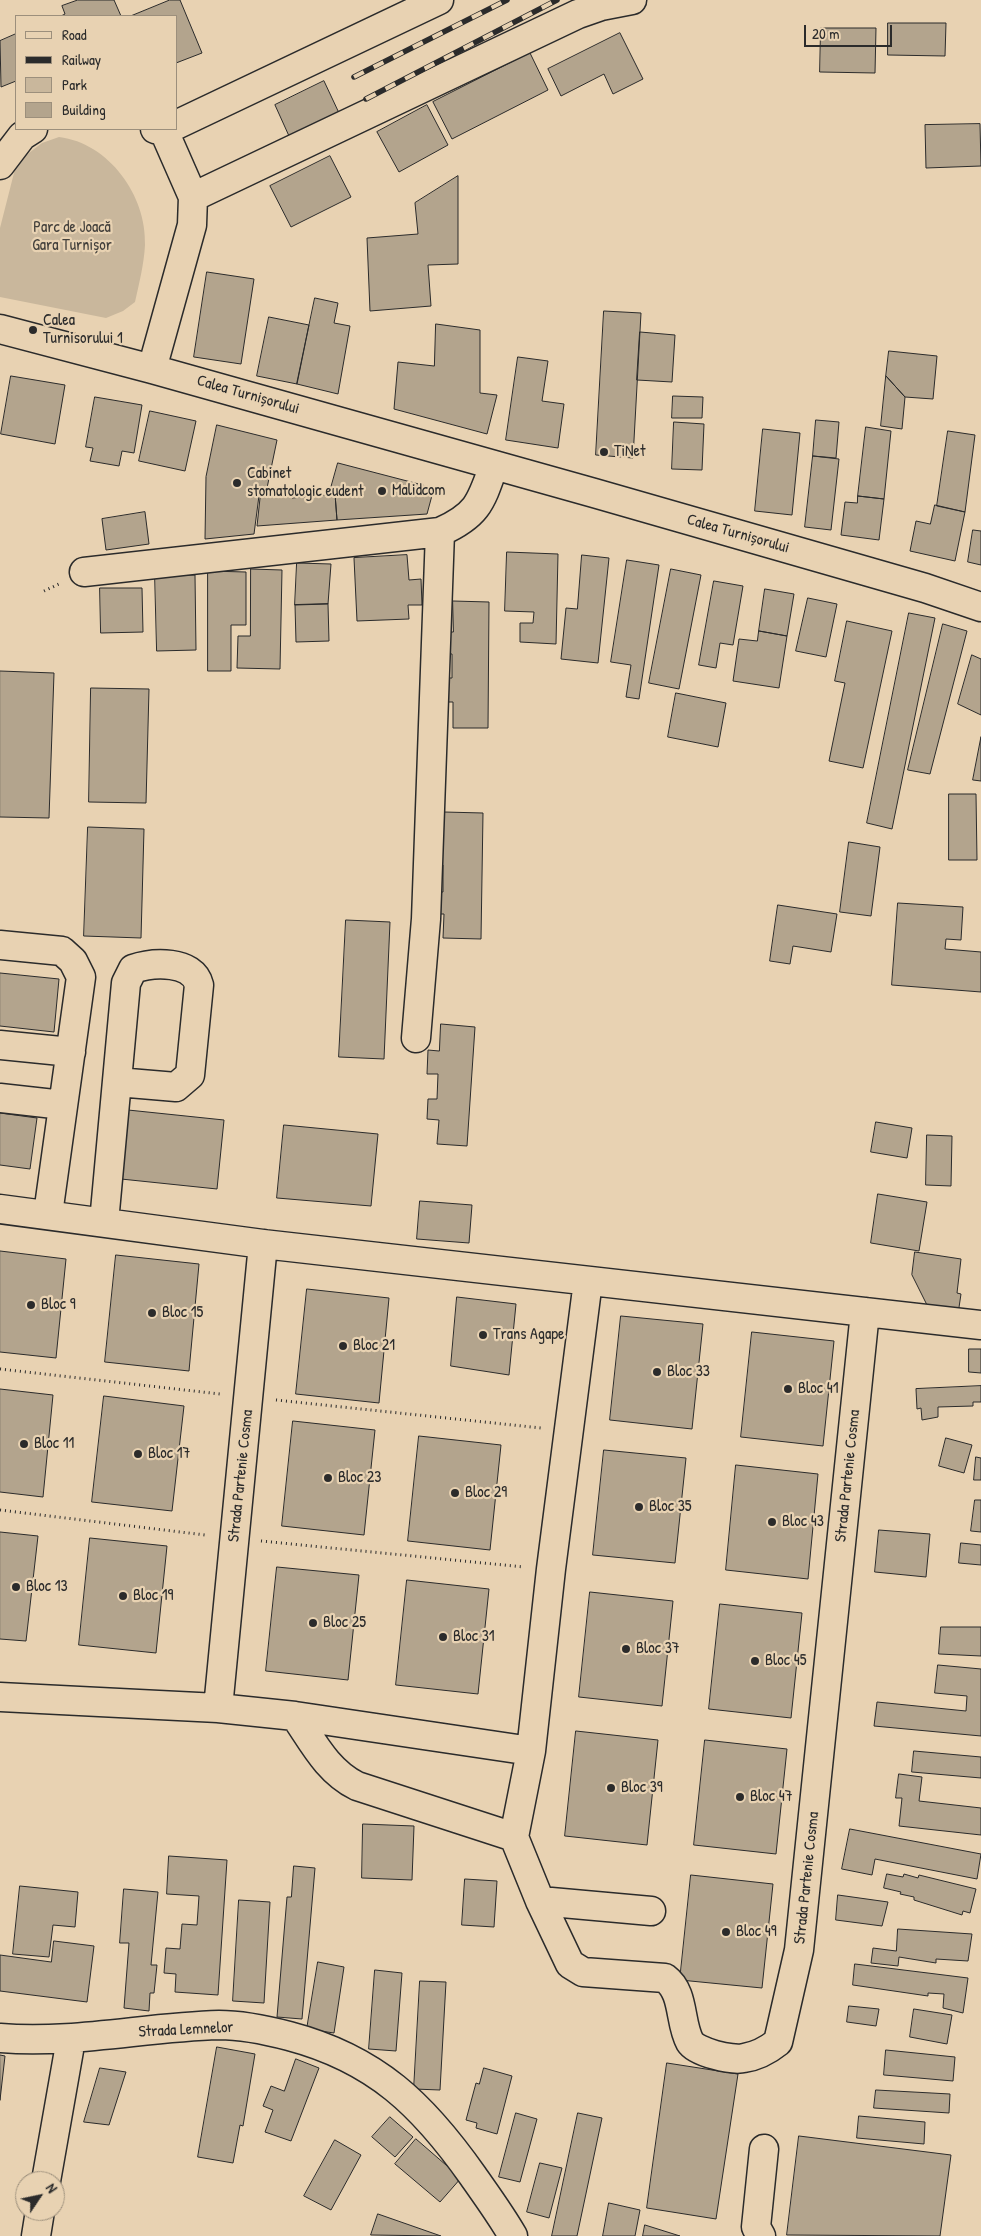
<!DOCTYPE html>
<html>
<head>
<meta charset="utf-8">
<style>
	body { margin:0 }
	#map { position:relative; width:981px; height:2236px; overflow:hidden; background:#e8d2b2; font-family:"Patrick Hand",sans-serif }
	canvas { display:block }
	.legend { position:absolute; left:15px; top:15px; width:162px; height:115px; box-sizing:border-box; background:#e8d2b2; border:1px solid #9c8f7c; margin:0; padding:6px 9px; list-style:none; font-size:15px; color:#2b2b2b }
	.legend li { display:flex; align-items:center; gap:10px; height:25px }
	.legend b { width:25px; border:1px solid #9c8f7c }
	.north { position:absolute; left:15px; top:2171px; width:50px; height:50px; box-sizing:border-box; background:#e8d2b2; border:1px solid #9c8f7c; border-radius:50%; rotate:56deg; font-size:14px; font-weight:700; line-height:20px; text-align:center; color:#2b2b2b }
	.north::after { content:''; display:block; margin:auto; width:18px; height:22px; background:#2b2b2b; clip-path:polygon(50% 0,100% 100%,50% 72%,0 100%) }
	.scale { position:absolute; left:804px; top:25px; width:88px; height:22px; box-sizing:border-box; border:2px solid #2b2b2b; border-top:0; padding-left:6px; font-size:15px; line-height:18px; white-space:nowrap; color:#2b2b2b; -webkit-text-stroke:4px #e8d2b2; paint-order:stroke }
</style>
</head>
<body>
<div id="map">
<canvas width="981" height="2236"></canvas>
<ul class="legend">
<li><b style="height:6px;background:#e8d2b2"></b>Road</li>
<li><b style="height:6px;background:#2b2b2b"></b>Railway</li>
<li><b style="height:14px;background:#c9b79c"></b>Park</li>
<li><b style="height:14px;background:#b3a48d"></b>Building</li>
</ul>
<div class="north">N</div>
<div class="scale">20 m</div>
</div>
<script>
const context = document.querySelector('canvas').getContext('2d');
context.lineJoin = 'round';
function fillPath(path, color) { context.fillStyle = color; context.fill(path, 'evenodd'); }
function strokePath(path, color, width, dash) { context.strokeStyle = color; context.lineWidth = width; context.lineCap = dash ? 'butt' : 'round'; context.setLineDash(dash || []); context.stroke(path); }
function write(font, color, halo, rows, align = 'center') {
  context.font = font + ' "Patrick Hand",sans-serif'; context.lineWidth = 4.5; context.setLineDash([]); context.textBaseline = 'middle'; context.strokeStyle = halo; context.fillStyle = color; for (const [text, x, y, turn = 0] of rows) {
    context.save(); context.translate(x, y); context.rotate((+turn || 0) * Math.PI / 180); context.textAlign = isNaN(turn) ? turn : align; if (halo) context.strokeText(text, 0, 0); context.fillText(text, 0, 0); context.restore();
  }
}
const green = new Path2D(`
	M59,137C109,143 147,196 145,245C144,264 139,284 135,302L123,311L106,318L0,297V228L15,169L25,156L42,143Z`);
const building = new Path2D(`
	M78,0H114L121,16H61L65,14L62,6Z
	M170,0H180L202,53L176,63V16H131Z
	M888,23H946L945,56L888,55Z
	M821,28H876L875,73L820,72Z
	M620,33L643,79L613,94L604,74L561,96L548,69Z
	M16,34V81L1,87L0,41Z
	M530,53L548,90L452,139L433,102Z
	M324,81L339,113L289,136L275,105Z
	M427,105L448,145L399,172L377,132Z
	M980,124L981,166L926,168L925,125Z
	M330,156L351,197L291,227L270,186Z
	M458,176V264L428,265L431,306L370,311L367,238L418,234L415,203Z
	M207,272L254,279L241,364L194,357Z
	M315,298L338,303L334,323L350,326L338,394L297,384Z
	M604,311L641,313L633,458L596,455Z
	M269,317L309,325L297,384L257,376Z
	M436,324L480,330V393L497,395L487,434L394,409L398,362L434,366Z
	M640,332L675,335L672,382L637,380Z
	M889,351L937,356L933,399L905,397L886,376Z
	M518,357L548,361L542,401L564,404L558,448L506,440Z
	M11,376L65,385L55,444L1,434Z
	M886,376L905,397L902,429L881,426Z
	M673,396L703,397L702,418H672Z
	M95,397L142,405L134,453L122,451L119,466L90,461L93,448L86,447Z
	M150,411L196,421L185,471L139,461Z
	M816,420L839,422L836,458L813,456Z
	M674,422L704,424L702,470L672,469Z
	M217,425L277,440L267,488H260L254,534L205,539L206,477Z
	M866,427L891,431L884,499L858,496Z
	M763,429L800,433L792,515L755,511Z
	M948,431L975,435L965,512L937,506Z
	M813,456L839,459L831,530L805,527Z
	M338,463L434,488L427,514L337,520L335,494L329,495Z
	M291,488L292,498L335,494L337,520L257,526L261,489Z
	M858,496L884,499L879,540L841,535L845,502L857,503Z
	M935,505L965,512L955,561L910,551L916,521L930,524Z
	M145,512L149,544L106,550L102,519Z
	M973,530L981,531V565L968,562Z
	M507,552L558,554L556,644L520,642V623H533L534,612L505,611Z
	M407,555L409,580L421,579L422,605H408L409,619L357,621L354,558Z
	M582,555L609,558L598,663L561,659L566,608L577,609Z
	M627,560L659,565L639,699L626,697L631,665L611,662Z
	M297,563L331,564L328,604L295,605Z
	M251,569L282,570L280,669L237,668L238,636H250Z
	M671,569L701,575L679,689L649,683Z
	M208,571L246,572V625H231V671H208Z
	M155,575H195L196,650L157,651Z
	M714,581L743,586L733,645L720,643L716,668L699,665Z
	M100,588H142L143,632L101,633Z
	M765,589L794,594L787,636L759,631Z
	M808,598L837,604L826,657L796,651Z
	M453,601L489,602L488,728H453V702H440V678H452V654L439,653V632H453Z
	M328,604L329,641L296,642L295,605Z
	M909,613L935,618L892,829L867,823Z
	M847,621L892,631L863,768L829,761L845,683L835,681Z
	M943,624L967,631L930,774L908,770Z
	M759,631L787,636L779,688L733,681L739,639L757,641Z
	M972,655L981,659V715L958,704Z
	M0,671L54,673L49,818L0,817Z
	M91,688L149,689L146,803L89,802Z
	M676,693L726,703L718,747L668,737Z
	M981,737V781L973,780Z
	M949,794H976L977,860H949Z
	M444,812L483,813L481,939L443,938L444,914H430V892H443V865H435V840L443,841Z
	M88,827L144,829L141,938L84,936Z
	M849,842L880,847L871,916L840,912Z
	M898,903L963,907L961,940L946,939L945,949L981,952V992L892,985Z
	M778,905L837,914L831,952L793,946L790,964L770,961Z
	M346,920L390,922L384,1059L339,1057Z
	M0,973L59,979L54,1032L0,1026Z
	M441,1024L475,1027L467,1146L437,1144L439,1120L427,1119L428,1099H437L438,1074H427L428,1050L439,1051Z
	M128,1110L224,1120L217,1189L121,1179Z
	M0,1113L37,1118L30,1169L0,1165Z
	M876,1122L912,1128L907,1158L871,1152Z
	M284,1125L378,1134L371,1206L277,1198Z
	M927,1135L952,1136L951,1186L926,1185Z
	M878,1194L927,1202L919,1251L871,1243Z
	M420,1201L472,1205L469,1243L417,1239Z
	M0,1251L66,1259L56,1358L0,1352Z
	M915,1252L961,1259L957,1293L961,1294L958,1314L930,1311L912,1275Z
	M116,1255L199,1264L189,1371L105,1362Z
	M307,1289L389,1298L379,1403L296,1394Z
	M457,1297L516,1304L509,1375L451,1366Z
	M621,1316L703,1324L692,1429L610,1420Z
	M752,1332L834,1341L823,1446L741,1437Z
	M969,1349H981V1373L969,1372Z
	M981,1386V1402H973V1406L938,1407V1417L922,1420L921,1408L917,1409L916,1389Z
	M0,1389L53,1395L43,1497L0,1492Z
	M104,1396L184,1406L172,1511L92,1502Z
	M293,1421L375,1430L364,1535L282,1526Z
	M419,1436L501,1445L490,1550L408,1541Z
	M946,1438L972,1445L964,1473L939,1466Z
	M604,1450L686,1458L675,1563L593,1555Z
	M976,1457L981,1458V1480H974Z
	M736,1465L818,1474L808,1579L726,1570Z
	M975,1500H981V1532L971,1531Z
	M879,1530L930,1534L926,1577L875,1572Z
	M0,1532L38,1536L26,1641L0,1639Z
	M90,1538L167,1546L156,1653L79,1645Z
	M961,1543L981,1545V1565L959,1563Z
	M277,1567L359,1575L348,1680L266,1671Z
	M407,1580L489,1589L478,1694L396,1685Z
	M590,1592L673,1601L662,1706L579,1697Z
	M720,1604L802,1613L791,1718L709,1709Z
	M941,1627H981V1656L939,1654Z
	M938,1665L981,1669V1736L874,1726L877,1702L966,1711L967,1696L935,1693Z
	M576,1731L658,1740L647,1845L565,1836Z
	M705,1740L787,1749L776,1854L694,1845Z
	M914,1751L981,1757V1778L912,1772Z
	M899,1774L922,1777L919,1801L981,1808V1835L899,1826L902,1798H896Z
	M363,1824L414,1826L412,1880L362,1878Z
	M850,1829L981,1854L977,1879L875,1859L872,1875L842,1869Z
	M169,1856L227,1860L218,1995L175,1992L176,1974L164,1973L166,1948L180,1949L182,1924L197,1925L199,1896L167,1894Z
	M294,1866L315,1868L302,2019L277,2017L287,1897H291Z
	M887,1874L903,1877L904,1874L918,1878L919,1875L976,1889L970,1913L963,1911L962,1915L914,1900V1897L900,1894L901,1892L884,1888Z
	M691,1875L773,1884L762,1988L680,1980Z
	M465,1879L497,1881L494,1927L462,1925Z
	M20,1886L78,1892L75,1927L53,1925L49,1957L13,1954Z
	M124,1889L158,1892L151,1965H157L154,1993H150L149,2011L124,2008L129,1943H120Z
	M838,1895L888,1902L882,1926L836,1920Z
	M239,1900L270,1902L264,2003L233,2001Z
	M898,1929L972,1934L968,1961L936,1959V1963L899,1957L898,1966L871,1963L873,1948L896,1951Z
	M54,1941L94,1946L87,2002L0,1991V1955L51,1962Z
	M318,1962L344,1967L334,2033L307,2029Z
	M855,1964L968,1978L963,2013L943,2008L944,1994L928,1993V1996L853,1985Z
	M375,1970L402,1973L396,2051L369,2049Z
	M420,1981L446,1982L440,2090L414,2089Z
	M849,2006L879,2009L876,2026L847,2022Z
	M914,2009L952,2015L947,2044L910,2037Z
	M217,2047L255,2054L243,2126L240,2125L233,2163L198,2157Z
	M886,2050L955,2057L953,2081L884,2075Z
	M0,2055L5,2056L0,2100Z
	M296,2059L319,2068L291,2141L265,2132L273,2110L263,2106L271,2086L284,2091Z
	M667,2063L738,2074L716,2219L647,2208Z
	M100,2068L126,2072L109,2125L84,2122Z
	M484,2068L512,2076L497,2134L476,2128L477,2123L466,2120L476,2083L479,2084Z
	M876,2090L950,2094L949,2113L874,2108Z
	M516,2113L537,2119L520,2182L499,2177Z
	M578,2113L602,2118L577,2236H552Z
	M859,2116L925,2122L924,2144L857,2138Z
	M390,2117L413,2137L395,2157L372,2137Z
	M799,2136L951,2155L940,2236L787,2235Z
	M416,2139L461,2178L440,2202L395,2164Z
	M335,2140L361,2155L331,2210L304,2196Z
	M540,2163L562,2168L549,2218L527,2212Z
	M609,2203L640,2210L635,2236H603Z
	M378,2214L441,2236L371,2235Z
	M645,2225L680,2236H643Z`);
const path = new Path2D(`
	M44,591L59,584
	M0,1369L220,1394
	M276,1400L541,1428
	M0,1510L205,1535
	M261,1541L524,1567`);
const minor = new Path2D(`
	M176,125L439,0
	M0,165L22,136L33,129
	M193,197L578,14L601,6L632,0
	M0,329L152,369L594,493L925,588L981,607
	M152,369L192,225L193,197L164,131L155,129
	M84,572L440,532C478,515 481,502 494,465
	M0,945L62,951L73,961L81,977L48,1214
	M416,1038L426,919L440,532
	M0,1045L71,1052
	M0,1098L63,1105
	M0,1209L263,1244L981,1325
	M104,1222L126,983L133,969C153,962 193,960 199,985L190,1075L176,1087L117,1082
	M0,1697L218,1708L263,1244
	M218,1708L295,1716L531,1751L551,1569L588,1281
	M295,1716C313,1742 327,1771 357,1786L514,1837L540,1901L570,1964L583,1972L665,1978C685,1993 679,2022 690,2042C696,2052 732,2061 744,2058C757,2056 768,2050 778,2042L799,1950L865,1312
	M514,1837L531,1751
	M540,1901L651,1911
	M0,2038C74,2044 145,2027 219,2025C242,2025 266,2030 289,2036C376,2059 423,2105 473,2176C487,2196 501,2215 513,2236
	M46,2181L71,2039
	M36,2236L40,2211
	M761,2236L756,2227L764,2149`);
const rail = new Path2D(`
	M354,77L507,0
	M366,99L557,0`);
const markers = [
	[33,330,5,"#2b2b2b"],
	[604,452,5,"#2b2b2b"],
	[237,483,5,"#2b2b2b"],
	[382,491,5,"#2b2b2b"],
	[31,1305,5,"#2b2b2b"],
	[152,1313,5,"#2b2b2b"],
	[483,1335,5,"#2b2b2b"],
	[343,1346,5,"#2b2b2b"],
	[657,1372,5,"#2b2b2b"],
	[788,1389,5,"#2b2b2b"],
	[24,1444,5,"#2b2b2b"],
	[138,1454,5,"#2b2b2b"],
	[328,1478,5,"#2b2b2b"],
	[455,1493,5,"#2b2b2b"],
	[639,1507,5,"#2b2b2b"],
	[772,1522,5,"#2b2b2b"],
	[16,1587,5,"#2b2b2b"],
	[123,1596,5,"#2b2b2b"],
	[313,1623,5,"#2b2b2b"],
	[443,1637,5,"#2b2b2b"],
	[626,1649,5,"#2b2b2b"],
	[755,1661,5,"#2b2b2b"],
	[611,1788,5,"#2b2b2b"],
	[740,1797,5,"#2b2b2b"],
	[726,1932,5,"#2b2b2b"]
];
const parkNames = [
	["Parc de Joacă",72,228],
	["Gara Turnișor",72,246]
];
const poiNames = [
	["Calea",43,321],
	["Turnisorului 1",43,339],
	["TiNet",614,452],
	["Cabinet",247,474],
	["stomatologic eudent",247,492],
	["Malidcom",392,491],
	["Bloc 9",41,1305],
	["Bloc 15",162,1313],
	["Trans Agape",493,1335],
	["Bloc 21",353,1346],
	["Bloc 33",667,1372],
	["Bloc 41",798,1389],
	["Bloc 11",34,1444],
	["Bloc 17",148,1454],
	["Bloc 23",338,1478],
	["Bloc 29",465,1493],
	["Bloc 35",649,1507],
	["Bloc 43",782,1522],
	["Bloc 13",26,1587],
	["Bloc 19",133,1596],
	["Bloc 25",323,1623],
	["Bloc 31",453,1637],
	["Bloc 37",636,1649],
	["Bloc 45",765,1661],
	["Bloc 39",621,1788],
	["Bloc 47",750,1797],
	["Bloc 49",736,1932]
];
const streetNames = [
	["Calea Turnișorului",248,395,16],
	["Calea Turnișorului",738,534,16],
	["Strada Partenie Cosma",241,1476,-84],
	["Strada Partenie Cosma",848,1476,-84],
	["Strada Partenie Cosma",807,1878,-84],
	["Strada Lemnelor",186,2030,-3]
];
fillPath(green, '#c9b79c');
fillPath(building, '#b3a48d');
strokePath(building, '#2b2b2b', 1);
strokePath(minor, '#2b2b2b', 31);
strokePath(path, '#2b2b2b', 3, [1, 4]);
strokePath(minor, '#e8d2b2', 28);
strokePath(rail, '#2b2b2b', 5.5);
strokePath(rail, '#e8d2b2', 4, [11]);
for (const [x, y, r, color] of markers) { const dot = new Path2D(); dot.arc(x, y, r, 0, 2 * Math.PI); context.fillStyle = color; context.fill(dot); strokePath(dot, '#e8d2b2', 2); }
write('16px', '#43403c', '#e8d2b2', parkNames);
write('16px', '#2b2b2b', '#e8d2b2', poiNames, 'left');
write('16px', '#2b2b2b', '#e8d2b2', streetNames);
</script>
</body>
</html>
